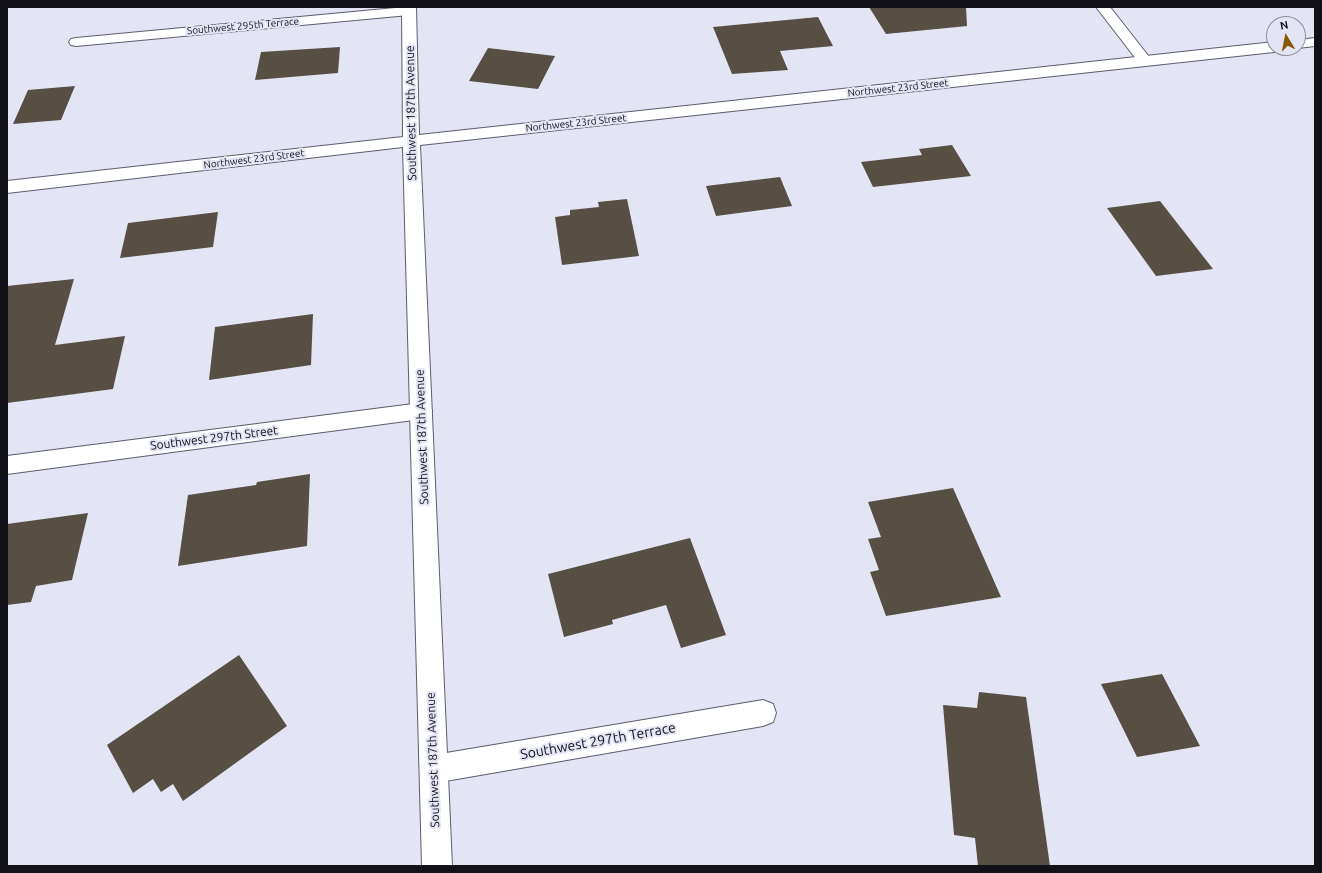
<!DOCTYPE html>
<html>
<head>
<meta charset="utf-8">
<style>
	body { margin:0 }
	#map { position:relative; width:1322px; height:873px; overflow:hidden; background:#e3e5f5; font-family:Ubuntu,sans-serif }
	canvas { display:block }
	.frame { position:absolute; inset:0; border:8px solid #111117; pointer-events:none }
	.north { position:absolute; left:1266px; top:16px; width:40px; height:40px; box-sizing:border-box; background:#e3e5f5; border:1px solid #8f909c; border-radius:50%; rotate:350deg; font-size:11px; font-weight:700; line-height:16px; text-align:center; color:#111117 }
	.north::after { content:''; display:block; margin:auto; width:14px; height:18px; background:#8a5801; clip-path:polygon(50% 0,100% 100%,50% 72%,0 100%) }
</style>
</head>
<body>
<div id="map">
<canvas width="1322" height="873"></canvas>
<div class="frame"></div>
<div class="north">N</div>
</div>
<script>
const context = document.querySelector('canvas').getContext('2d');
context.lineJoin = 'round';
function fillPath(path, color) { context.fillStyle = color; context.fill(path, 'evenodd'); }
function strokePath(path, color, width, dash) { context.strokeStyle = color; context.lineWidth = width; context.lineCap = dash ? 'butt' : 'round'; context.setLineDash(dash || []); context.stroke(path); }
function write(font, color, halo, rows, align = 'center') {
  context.font = font + ' Ubuntu,sans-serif'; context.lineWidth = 4; context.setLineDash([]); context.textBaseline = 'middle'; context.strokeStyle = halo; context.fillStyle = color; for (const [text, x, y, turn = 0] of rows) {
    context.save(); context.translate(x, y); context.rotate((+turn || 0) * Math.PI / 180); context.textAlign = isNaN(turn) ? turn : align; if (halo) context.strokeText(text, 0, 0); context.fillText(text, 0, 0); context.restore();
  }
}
const building = new Path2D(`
	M869,7H966L967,26L886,34Z
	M818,17L833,46L780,51L788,70L732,74L713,27Z
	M340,47L338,73L255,80L261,52Z
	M488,48L555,56L538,89L469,81Z
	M75,86L61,120L13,124L28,90Z
	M952,145L971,176L873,187L861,162L922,155L919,149Z
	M780,177L792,206L716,216L706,186Z
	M627,199L639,256L562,265L555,217L570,215V210L599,207L598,202Z
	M1160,201L1213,269L1156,276L1107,208Z
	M218,212L213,247L120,258L128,223Z
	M74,279L55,345L125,336L113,389L7,403V286Z
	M313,314L311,365L209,380L215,327Z
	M310,474L307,546L178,566L188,495L256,485L257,482Z
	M953,488L1001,597L886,616L870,572L879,570L868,539L881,537L868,502Z
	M88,513L72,580L36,586L31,602L7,605V524Z
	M690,538L726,635L681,648L666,605L612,620L613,624L564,637L548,574Z
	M239,655L287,726L183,801L173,784L161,792L153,779L133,793L107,745Z
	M1162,674L1200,746L1137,757L1101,684Z
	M979,692L1026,697L1050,866H978L975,838L954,835L943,705L977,708Z`);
const minor = new Path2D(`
	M406,7L414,8L416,11L414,14L409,15L76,46L71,45L69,42L71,39L76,38Z
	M1096,7H1110L1150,58L1153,61L1150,64H1140Z
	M421,403L429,405L432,411L429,417L421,419L7,474V456Z
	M763,700L773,704L776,713L773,722L763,726L434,783L424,779L420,769L424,759L434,755Z`);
const tertiary = new Path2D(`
	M402,7H416L419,135L1274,42V48H1281L1274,52L420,145L452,866H422L403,147L7,193V181L403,137Z
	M1315,38V46L1298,48H1296H1298V40Z`);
const farStreetnames = [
	["Southwest 295th Terrace",243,26,-5],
	["Northwest 23rd Street",898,88,-6],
	["Northwest 23rd Street",576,123,-6],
	["Northwest 23rd Street",254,159,-7]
];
const streetNames = [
	["Southwest 187th Avenue",411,113,-91],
	["Southwest 187th Avenue",422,437,-92],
	["Southwest 297th Street",214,438,-7],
	["Southwest 187th Avenue",433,760,-92]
];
const nearStreetnames = [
	["Southwest 297th Terrace",598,741,-10]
];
fillPath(building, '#584f44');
strokePath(minor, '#5c5e6b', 2);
strokePath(tertiary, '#5c5e6b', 2);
fillPath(minor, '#fff');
fillPath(tertiary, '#fff');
write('10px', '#111117', '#e3e5f5', farStreetnames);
write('12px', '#111117', '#e3e5f5', streetNames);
write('14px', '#111117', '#e3e5f5', nearStreetnames);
</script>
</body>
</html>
